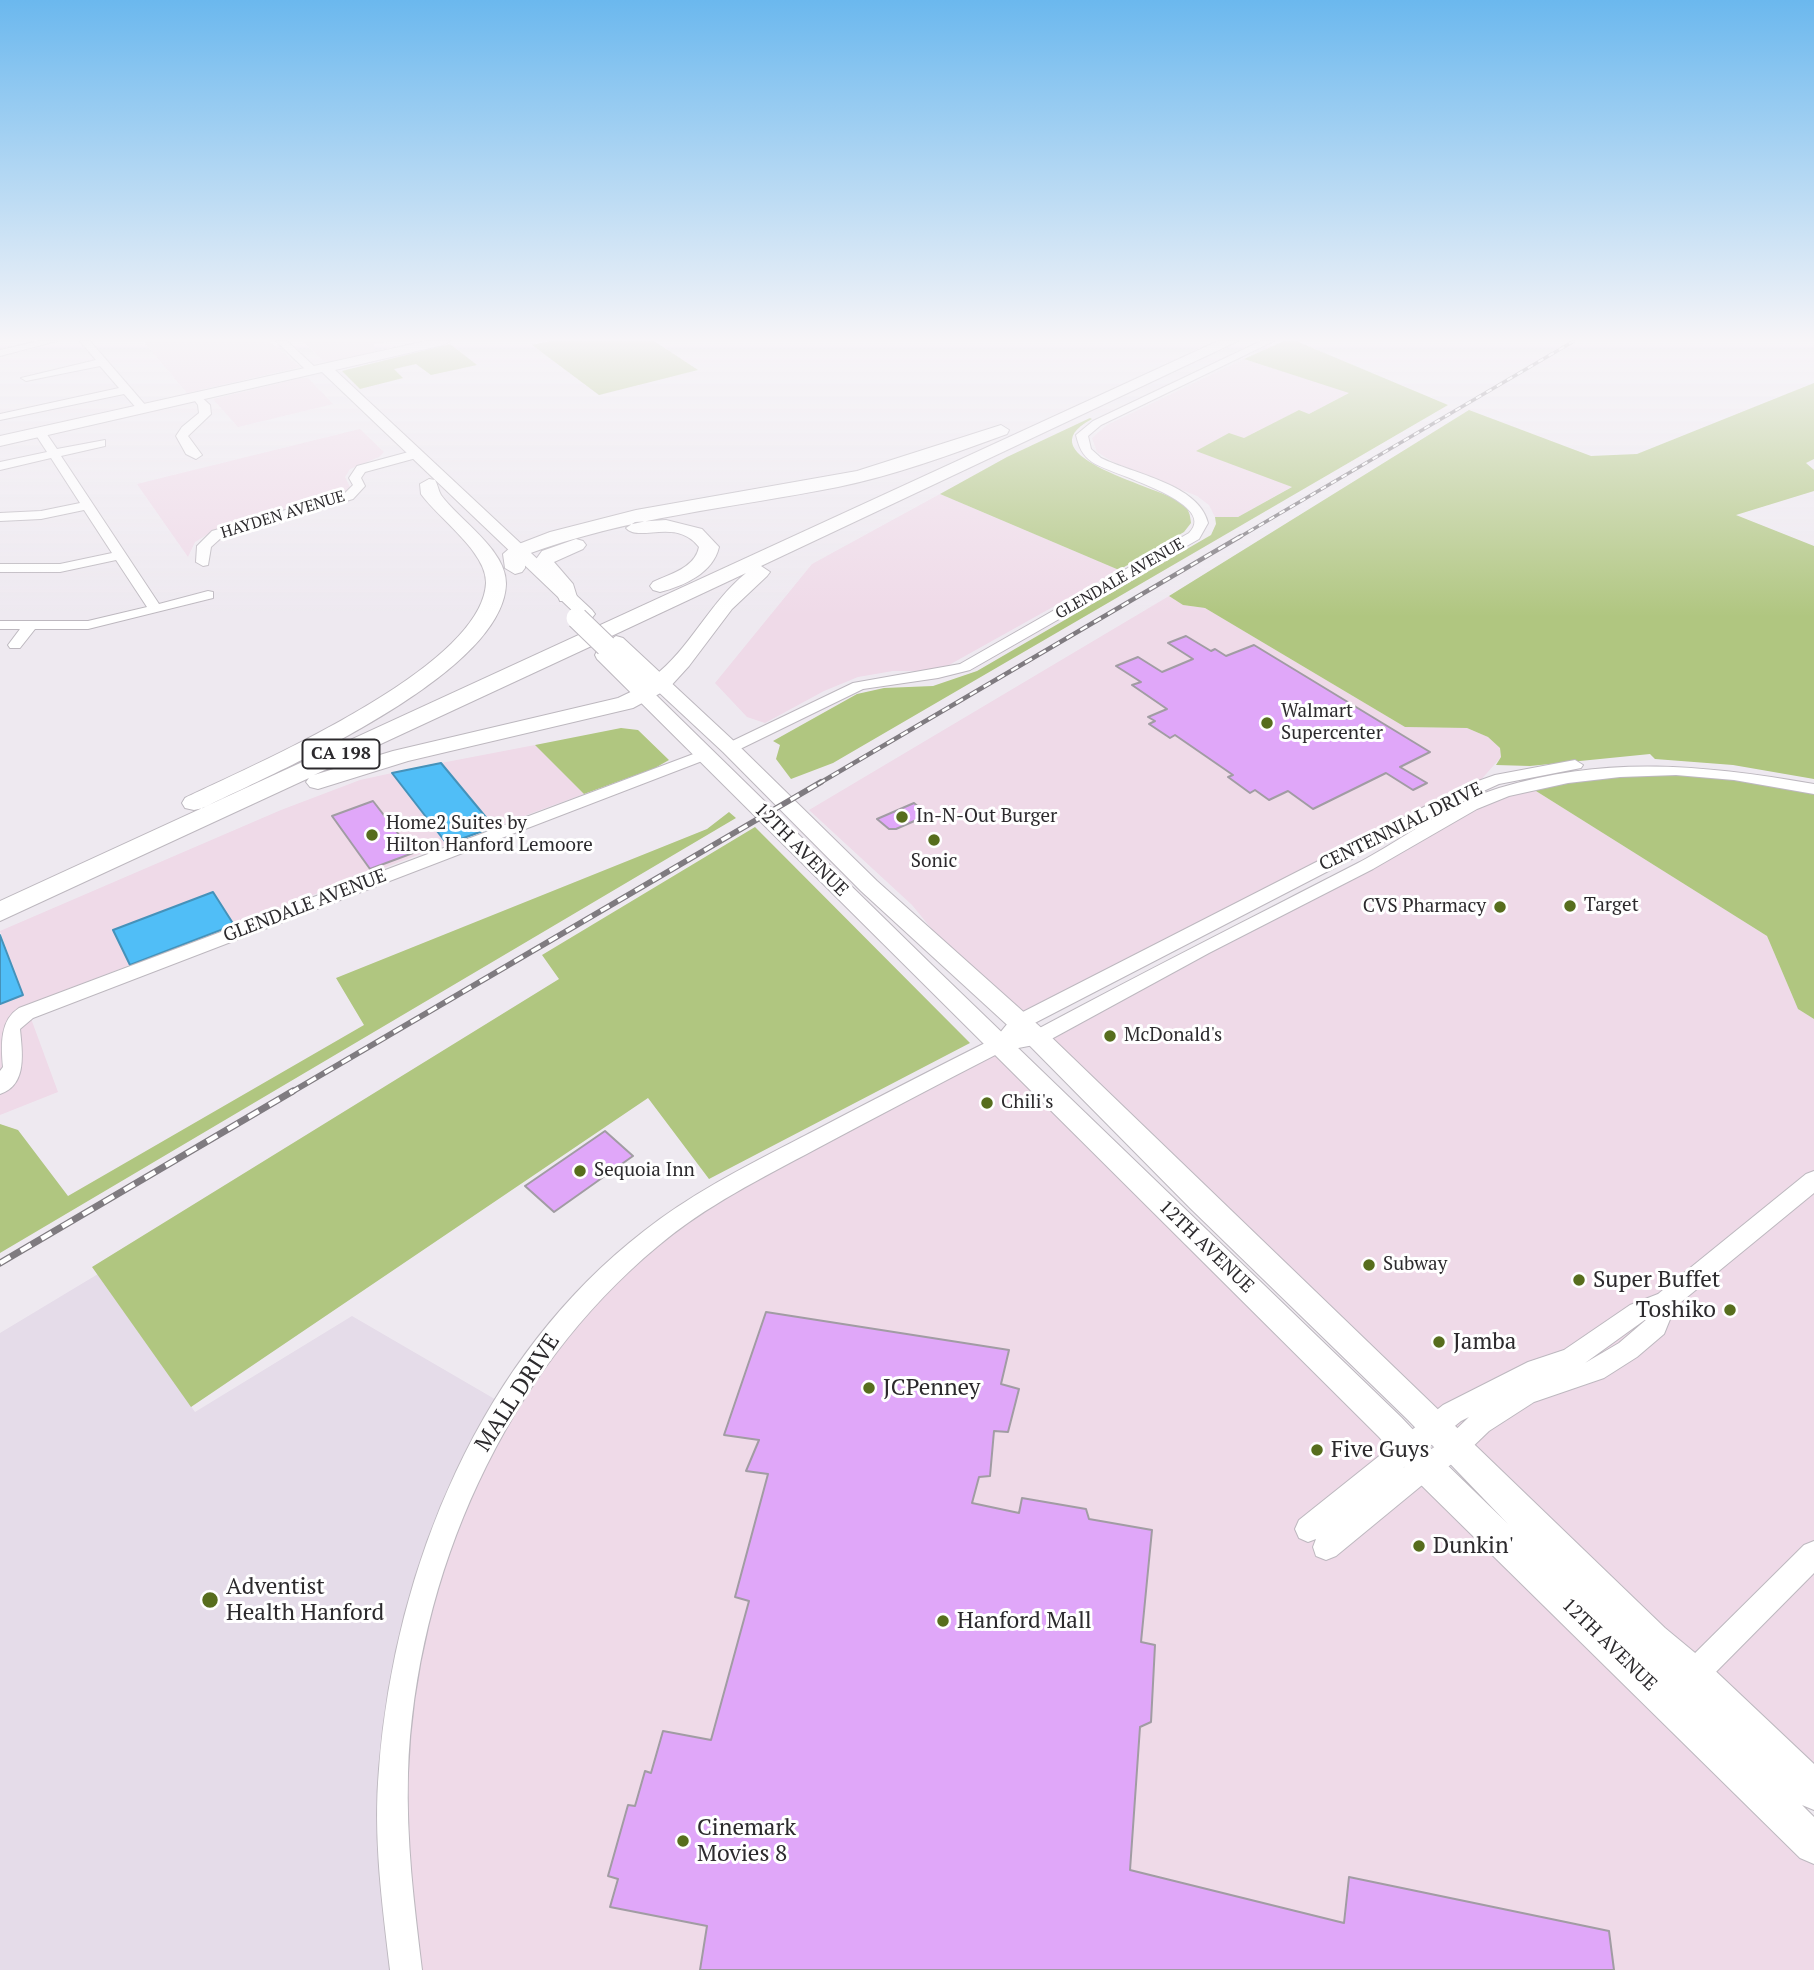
<!DOCTYPE html>
<html>
<head>
<meta charset="utf-8">
<style>
	body { margin:0 }
	canvas { display:block; background:#eee9f0 }
</style>
</head>
<body>
<canvas width="1814" height="1970"></canvas>
<script>
const context = document.querySelector('canvas').getContext('2d');
context.lineJoin = 'round';
function fillPath(path, color) { context.fillStyle = color; context.fill(path, 'evenodd'); }
function strokePath(path, color, width, dash) { context.strokeStyle = color; context.lineWidth = width; context.lineCap = dash ? 'butt' : 'round'; context.setLineDash(dash || []); context.stroke(path); }
function write(font, color, halo, rows, align = 'center') {
  context.font = font + ' "PT Serif",serif'; context.lineWidth = 6; context.setLineDash([]); context.textBaseline = 'middle'; context.strokeStyle = halo; context.fillStyle = color; for (const [text, x, y, turn = 0] of rows) {
    context.save(); context.translate(x, y); context.rotate((+turn || 0) * Math.PI / 180); context.textAlign = isNaN(turn) ? turn : align; if (halo) context.strokeText(text, 0, 0); context.fillText(text, 0, 0); context.restore();
  }
}
const commercial = new Path2D(`
	M143,341H269L300,367L187,393Z
	M302,341H392L374,345V352L326,363Z
	M1244,359L1350,392L1309,414L1299,410L1244,438L1197,451L1293,486L1238,517H1215L1209,505L1197,496L1113,462L1097,452L1092,438L1107,425Z
	M301,378H308L333,404L238,427L213,399Z
	M360,429L384,452L379,457L350,469L345,477L350,487L345,492L218,528L195,542L188,557L137,484Z
	M940,494L1119,570L949,665L922,671H893L858,677L824,691L765,723L747,717L715,683L812,564Z
	M1169,596L1183,605L1205,608L1405,727L1467,728L1488,737L1500,748L1501,757L1473,789L1020,1022L949,950L912,905L809,810Z
	M535,745L584,794L494,827L441,763Z
	M392,773L447,844L234,925L213,892L113,930L130,965L26,1005L58,1092L0,1115V1004L22,994L0,931L281,810L360,780Z
	M1528,786L1767,936L1798,1009L1814,1019V1791L1037,1038L1471,805Z
	M998,1045L1814,1844V1970H113L404,1676L493,1425L648,1241Z`);
const built = new Path2D(`
	M98,1274L195,1412L352,1316L505,1405L493,1425L404,1676L406,1970H0V1333Z`);
const green = new Path2D(`
	M550,341H654L698,370L599,395L532,345Z
	M1284,341H1296L1448,405L833,763L791,779L776,759L780,745L773,741L857,694L884,688L933,686L977,671L1211,535L1216,524L1215,517H1238L1292,487L1196,451L1229,433L1244,438L1299,410L1309,414L1349,393L1244,359Z
	M450,344L477,365L431,375L416,364L394,369L403,378L360,389L342,371Z
	M1814,383V459L1806,463L1814,470V491L1736,515L1814,546V779L1733,765L1655,759L1650,754L1530,766L1496,765L1501,757L1500,748L1488,737L1467,728L1405,727L1205,608L1183,605L1169,596L1469,410L1591,456L1637,454Z
	M1090,418L1092,419C1020,457 1164,487 1183,504C1189,510 1190,514 1191,523L1184,532L1119,570L940,494L1007,457Z
	M621,728L638,730L669,760L655,768L584,794L535,745Z
	M1676,770L1814,789V1019L1798,1009L1767,936L1528,786Z
	M729,812L736,818L0,1253V1124L18,1130L68,1196L364,1025L336,978L707,829Z
	M755,827L970,1043L709,1179L648,1098L191,1407L92,1267L559,979L542,955Z`);
const water = new Path2D(`
	M441,763L494,827L447,844L392,773Z
	M213,892L234,925L130,965L113,930Z
	M0,935L23,995L0,1004Z`);
const building = new Path2D(`
	M1186,636L1211,651L1215,649L1226,656L1254,645L1430,752L1400,767L1427,783L1413,790L1386,773L1313,809L1288,791L1269,800L1255,790L1250,793L1228,777L1233,775L1175,735L1170,738L1149,724L1155,721L1148,717L1167,709L1132,685L1141,682L1116,666L1138,657L1162,672L1193,659L1168,643Z
	M373,801L413,853L370,869L332,816Z
	M914,803L928,815L896,829H889L877,819Z
	M605,1131L633,1156L554,1212L525,1186Z
	M766,1312L1009,1350L1001,1384L1019,1389L1008,1432L994,1431L990,1476L979,1477L972,1503L1019,1513L1022,1498L1086,1509L1089,1519L1152,1530L1141,1642L1155,1645L1151,1722L1140,1727L1130,1870L1344,1923L1349,1877L1609,1931L1614,1970H700L707,1926L610,1907L618,1879L608,1876L628,1805L635,1806L645,1771L651,1773L663,1731L711,1740L749,1601L735,1597L768,1474L746,1471L759,1440L724,1435Z`);
const minor = new Path2D(`
	M39,341H57L0,356V350Z
	M80,341H90L147,407V411H139L124,394L0,420V414L119,388L100,366L26,381L21,378L96,360Z
	M276,341H287L317,369V373H309Z
	M1261,341H1274L1101,425L1088,436L1091,449L1101,458C1133,474 1199,484 1208,523L1199,539L970,670L938,678L863,689L736,751H724L722,748L724,745L853,683L960,664L1189,533C1221,502 1106,473 1092,462C1082,455 1079,447 1076,435L1093,421Z
	M198,394L210,405L211,414L188,436L202,455L196,459L186,454L176,436L182,427L199,413L198,405L192,397Z
	M36,430H44L57,449L105,440V446L61,456L159,604L208,591L213,592V598L88,629H35L20,648H10L8,645L20,629H0V621H88L147,607L116,560L60,572H0V564H60L112,553L84,510L41,519L0,521V513L41,511L80,503L51,458L0,470V462L47,452L34,432Z
	M416,450L420,451V457L365,472L361,478L365,486L353,499L222,537L211,547L208,565L203,566L196,562L197,546L212,531L345,493L353,485L349,478L357,466Z
	M704,750L712,755L710,758L33,1018L20,1029C22,1051 28,1085 0,1094V1071L3,1067C1,1044 0,1020 19,1008Z
	M1575,760L1583,765L1581,768L1499,784L1479,793L1027,1027L1021,1034L1032,1032C1140,974 1249,919 1358,863C1405,838 1448,804 1499,788C1606,755 1706,765 1814,784V794L1734,780L1676,775L1620,777L1568,783L1509,796L1477,809L1373,869L1209,953L1044,1043L1003,1051C940,1083 878,1116 816,1149C762,1178 705,1206 658,1246C505,1373 415,1575 408,1773C406,1840 414,1904 422,1970H390C382,1903 373,1836 379,1769C395,1567 480,1358 644,1231C695,1191 754,1162 812,1132C871,1101 931,1070 991,1040L1001,1037L999,1034L1013,1017L1467,785L1495,775Z
	M1814,1171V1193L1675,1307L1664,1334L1637,1357L1604,1378L1534,1402L1489,1431L1463,1456L1421,1486L1336,1556L1326,1560L1316,1556L1313,1547L1316,1539L1308,1542L1299,1538L1295,1529L1299,1520L1443,1405L1528,1362L1564,1350L1630,1305L1658,1294L1806,1174ZM1647,1319L1619,1343L1585,1363L1646,1319ZM1469,1417L1445,1440L1403,1468L1461,1421Z
	M1814,1541V1573L1703,1685L1693,1689L1683,1685L1679,1675L1683,1665L1804,1545Z`);
const major = new Path2D(`
	M426,341H450L443,345L335,370L592,610L595,614L592,618H580L322,372L0,446V436Z
	M616,636L623,638L737,744L877,881L1046,1032L1665,1628L1706,1662L1814,1764V1810L1802,1805L1814,1817V1864L1800,1858L1415,1479L1379,1437L597,659L595,655L597,651H611L932,965L1401,1417L1439,1457L1508,1524L1408,1420L1190,1208L1028,1044L861,891L723,752L609,646L607,642Z`);
const highway = new Path2D(`
	M1218,341H1238L761,566L770,572L767,576L732,609L689,666L668,689L633,708L408,761L318,789L310,787L306,782L309,778L0,921V901ZM746,573C709,603 690,649 653,677L614,641L603,640ZM598,643L595,646L598,651L639,688L618,698L393,751L314,775Z
	M1001,425L1009,430L1007,434C952,454 896,475 838,487C732,508 627,517 525,555V568L522,572L515,574L505,568L503,554L511,547L550,532L636,510L857,471Z
	M429,479L435,480C438,485 438,490 441,495C458,519 507,550 506,584C503,675 276,772 203,808L194,810L185,808L182,803L185,798C255,764 482,668 486,583C487,552 438,518 421,494L420,484Z
	M666,520L702,529L719,547C713,573 684,586 660,592L653,590L650,586L653,582C670,574 695,568 699,547C676,517 639,543 626,528L635,522Z
	M576,539L583,541L586,545L583,549L554,562L573,584L577,597L574,601H560L553,585L534,562L542,551Z`);
const railFar3 = new Path2D(`
	M1238,538L1574,341`);
const railFar2 = new Path2D(`
	M818,784L1241,536`);
const railFar1 = new Path2D(`
	M290,1093L821,782`);
const rail = new Path2D(`
	M0,1263L293,1091`);
const highwayBridge = new Path2D(`
	M577,618L606,646`);
const markers = [
	[1267,723,7,"#576d1d"],
	[902,817,7,"#576d1d"],
	[372,835,7,"#576d1d"],
	[934,840,7,"#576d1d"],
	[1570,906,7,"#576d1d"],
	[1500,907,7,"#576d1d"],
	[1110,1036,7,"#576d1d"],
	[987,1103,7,"#576d1d"],
	[580,1171,7,"#576d1d"],
	[1369,1265,7,"#576d1d"],
	[1579,1280,7,"#576d1d"],
	[1730,1310,7,"#576d1d"],
	[1439,1342,7,"#576d1d"],
	[869,1388,7,"#576d1d"],
	[1317,1450,7,"#576d1d"],
	[1419,1546,7,"#576d1d"],
	[210,1600,9,"#576d1d"],
	[943,1621,7,"#576d1d"],
	[683,1841,7,"#576d1d"]
];
const farStreetnames = [
	["HAYDEN AVENUE",283,515,-17],
	["GLENDALE AVENUE",1120,579,-30]
];
const shields = [
	[341,754,77]
];
const shieldNames = [
	["CA 198",341,754]
];
const poiNames = [
	["Walmart",1281,712],
	["Supercenter",1281,734],
	["In-N-Out Burger",916,817],
	["Home2 Suites by",386,824],
	["Hilton Hanford Lemoore",386,846],
	["Sonic",934,862,"center"],
	["Target",1584,906],
	["CVS Pharmacy",1486,907,"right"],
	["McDonald's",1124,1036],
	["Chili's",1001,1103],
	["Sequoia Inn",594,1171],
	["Subway",1383,1265]
];
const streetNames = [
	["CENTENNIAL DRIVE",1401,827,-26],
	["12TH AVENUE",801,850,45],
	["GLENDALE AVENUE",305,906,-21],
	["12TH AVENUE",1206,1247,44],
	["12TH AVENUE",1609,1645,44]
];
const nearPoinames = [
	["Super Buffet",1593,1280],
	["Toshiko",1716,1310,"right"],
	["Jamba",1453,1342],
	["JCPenney",883,1388],
	["Five Guys",1331,1450],
	["Dunkin'",1433,1546],
	["Adventist",226,1587],
	["Health Hanford",226,1613],
	["Hanford Mall",957,1621],
	["Cinemark",697,1828],
	["Movies 8",697,1854]
];
const nearStreetnames = [
	["MALL DRIVE",518,1393,-57]
];
fillPath(commercial, '#efdae8');
fillPath(built, '#e5dce9');
fillPath(green, '#b0c680');
fillPath(water, '#50bef7');
strokePath(water, '#4592ba', 2);
fillPath(building, '#e0a7f9');
strokePath(building, '#a19ca3', 2);
strokePath(minor, '#bdb8bf', 2);
strokePath(major, '#bdb8bf', 2);
strokePath(highway, '#bdb8bf', 2);
fillPath(minor, '#fff');
fillPath(major, '#fff');
fillPath(highway, '#fff');
strokePath(railFar3, '#7f7b80', 3.5);
strokePath(railFar2, '#7f7b80', 4.5);
strokePath(railFar1, '#7f7b80', 6);
strokePath(rail, '#7f7b80', 7);
strokePath(railFar3, '#fff', 2, [6]);
strokePath(railFar2, '#fff', 2.5, [8]);
strokePath(railFar1, '#fff', 3.5, [10]);
strokePath(rail, '#fff', 4.5, [12]);
strokePath(highwayBridge, '#bdb8bf', 23, []);
strokePath(highwayBridge, '#fff', 21);
const sky = context.createLinearGradient(0, 0, 0, 617);
sky.addColorStop(0, '#6bb8ee');
sky.addColorStop(0.55, '#f7f5f8');
sky.addColorStop(1, '#f7f5f800');
context.fillStyle = sky;
context.fillRect(0, 0, 1814, 617);
for (const [x, y, r, color] of markers) { const dot = new Path2D(); dot.arc(x, y, r, 0, 2 * Math.PI); context.fillStyle = color; context.fill(dot); strokePath(dot, '#fff', 2.5); }
write('16px', '#2c2a2d', '#fff', farStreetnames);
for (const [x, y, w] of shields) { const box = new Path2D(); box.roundRect(x - w / 2, y - 14.5, w, 29, 5); context.fillStyle = '#fff'; context.fill(box); strokePath(box, '#2c2a2d', 2); }
write('bold 18px', '#2c2a2d', null, shieldNames);
write('19px', '#2c2a2d', '#fff', poiNames, 'left');
write('19px', '#2c2a2d', '#fff', streetNames);
write('23px', '#2c2a2d', '#fff', nearPoinames, 'left');
write('23px', '#2c2a2d', '#fff', nearStreetnames);
</script>
</body>
</html>
